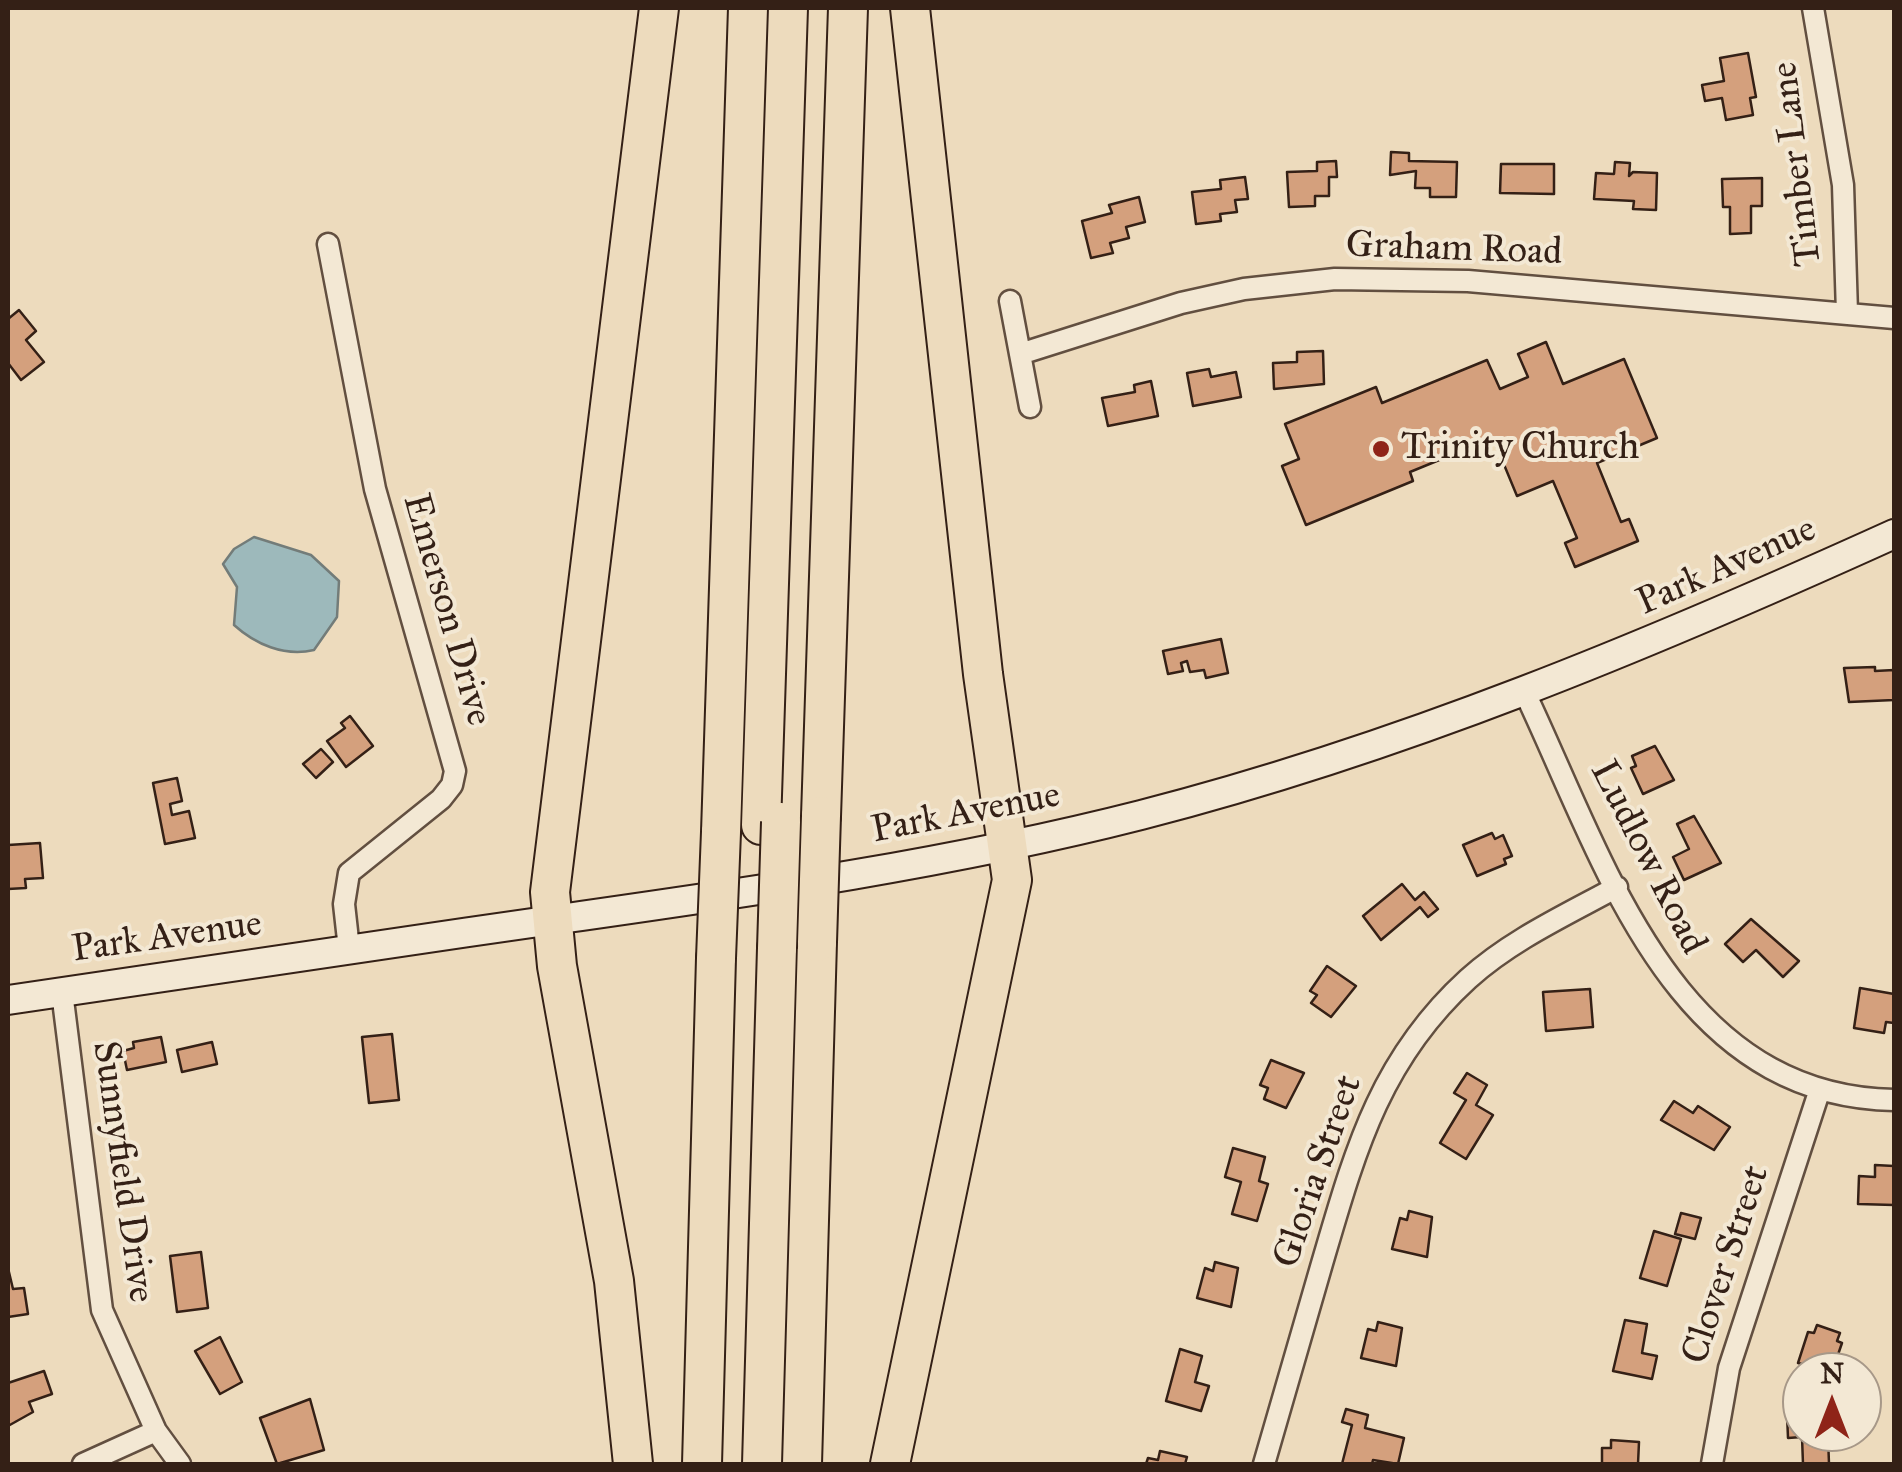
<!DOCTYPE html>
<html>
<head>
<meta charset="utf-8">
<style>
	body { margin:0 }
	#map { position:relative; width:1902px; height:1472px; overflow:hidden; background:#eddbbd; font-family:"IM FELL Great Primer",serif }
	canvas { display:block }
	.frame { position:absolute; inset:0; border:10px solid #342016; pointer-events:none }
	.north { position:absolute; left:1782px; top:1352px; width:100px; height:100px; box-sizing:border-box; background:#f3e8d4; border:2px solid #a79888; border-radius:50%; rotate:0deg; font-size:28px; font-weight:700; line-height:40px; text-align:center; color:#342016 }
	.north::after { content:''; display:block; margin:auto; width:35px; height:45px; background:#8f2418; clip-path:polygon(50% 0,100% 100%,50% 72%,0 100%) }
</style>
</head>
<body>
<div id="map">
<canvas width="1902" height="1472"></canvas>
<div class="frame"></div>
<div class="north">N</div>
</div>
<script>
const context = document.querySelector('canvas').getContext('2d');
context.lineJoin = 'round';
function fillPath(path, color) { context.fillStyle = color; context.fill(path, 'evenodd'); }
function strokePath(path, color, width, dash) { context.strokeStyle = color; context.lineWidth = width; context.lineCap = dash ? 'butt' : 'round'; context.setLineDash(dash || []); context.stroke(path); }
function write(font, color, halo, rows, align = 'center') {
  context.font = font + ' "IM FELL Great Primer",serif'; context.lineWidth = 8; context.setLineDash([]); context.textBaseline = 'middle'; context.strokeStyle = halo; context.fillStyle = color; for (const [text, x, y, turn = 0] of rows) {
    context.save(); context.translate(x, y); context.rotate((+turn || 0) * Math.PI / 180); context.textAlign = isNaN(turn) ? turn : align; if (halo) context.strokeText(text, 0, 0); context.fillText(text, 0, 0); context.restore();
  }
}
const water = new Path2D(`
	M254,537L311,555L339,581L337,617L314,650C284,657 255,644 234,625L237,587L223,564L234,549Z`);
const building = new Path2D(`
	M1748,53L1756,97L1750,98L1753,115L1726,120L1722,98L1705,101L1702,85L1724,81L1720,58Z
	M1391,152L1409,153V161L1457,162L1456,197H1430V188H1415L1416,171L1390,175Z
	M1336,161L1337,177H1329V196H1315V206L1289,207L1287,172L1317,171V162Z
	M1615,162L1630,163L1629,176L1633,172L1657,173L1656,210L1633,209L1634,201L1594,199L1596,173L1614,174Z
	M1501,164H1554V194L1500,193Z
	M1245,177L1248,199L1235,200L1237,212L1220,214L1221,221L1196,224L1192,192L1221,189L1220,180Z
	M1762,178V206H1751V233L1730,234V207H1723L1722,179Z
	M1139,197L1145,222L1126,227L1129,238L1110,243L1113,253L1091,258L1082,221L1112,213L1109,205Z
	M19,310L36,331L26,340L44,362L21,380L8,363V319Z
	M1546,342L1563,384L1624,359L1657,438L1597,463L1621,522L1629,519L1638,541L1575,567L1565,543L1577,538L1553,481L1517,496L1493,438L1410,472L1413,481L1306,525L1282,466L1299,459L1285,424L1376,387L1382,403L1487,360L1500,389L1528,377L1518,354Z
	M1323,351L1324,384L1274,389L1273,363L1297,362V352Z
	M1209,369L1211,377L1236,372L1241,397L1193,406L1187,373Z
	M1151,381L1158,416L1108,426L1102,398L1135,392L1134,385Z
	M1221,639L1228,673L1206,678L1204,670L1190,672L1187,661L1181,663L1183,671L1168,674L1163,651Z
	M1875,667V671L1894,670V700L1849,702L1844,668Z
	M350,716L373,746L346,767L327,741L345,728L341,723Z
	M1655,746L1674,780L1643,794L1631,768L1636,766L1632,756Z
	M321,749L333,762L316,778L303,764Z
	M177,778L182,801L170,804L172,815L189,811L195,838L165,844L153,783Z
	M1694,816L1721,863L1684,880L1673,857L1689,849L1677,824Z
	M1492,833L1495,839L1503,835L1512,856L1504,859L1506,864L1477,876L1463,845Z
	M40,843L43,878L25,879L26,888L8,889V845Z
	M1402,884L1415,900L1424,892L1438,909L1428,917L1420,907L1381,940L1363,916Z
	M1751,919L1799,961L1783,977L1756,950L1743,962L1725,944Z
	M1327,966L1356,986L1331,1017L1311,1003L1317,995L1310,991Z
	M1860,988L1894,994V1023L1886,1022L1884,1033L1854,1028Z
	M1590,989L1593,1027L1546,1031L1543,992Z
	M392,1034L399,1100L369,1103L362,1037Z
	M161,1037L166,1062L127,1070L123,1051L134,1048L133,1042Z
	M212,1042L217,1064L182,1072L177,1050Z
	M1271,1060L1304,1073L1286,1108L1264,1099L1268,1088L1260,1085Z
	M1467,1073L1487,1085L1476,1105L1493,1115L1466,1159L1440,1143L1466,1100L1454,1093Z
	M1674,1101L1693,1113L1698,1106L1730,1127L1714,1150L1661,1120Z
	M1233,1148L1265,1157L1259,1181L1268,1184L1257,1221L1232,1214L1241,1182L1225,1177Z
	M1875,1165L1894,1166V1205L1858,1204L1859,1176L1875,1177Z
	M1409,1211L1432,1217L1427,1257L1392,1249L1400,1218L1407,1220Z
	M1681,1213L1701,1218L1695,1239L1675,1234Z
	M1654,1231L1681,1239L1667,1286L1640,1278Z
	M201,1252L208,1308L177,1312L170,1256Z
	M1215,1262L1238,1268L1231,1307L1197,1298L1205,1268L1213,1271Z
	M8,1268L13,1289L24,1288L28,1314L8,1317Z
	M1625,1320L1647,1324L1642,1353L1657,1356L1652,1379L1613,1371Z
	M1378,1322L1402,1328L1396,1366L1361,1358L1368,1329L1376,1331Z
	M1817,1325L1840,1333L1837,1341L1842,1343L1832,1372L1798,1363L1808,1332L1814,1333Z
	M220,1337L242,1382L220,1394L195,1351Z
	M1180,1349L1202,1356L1195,1382L1209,1386L1201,1411L1166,1401Z
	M44,1371L52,1394L29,1402L33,1412L8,1426V1383Z
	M310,1399L324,1450L277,1464L260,1418Z
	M1346,1409L1368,1415L1365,1428L1404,1438L1398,1464L1373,1460L1372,1464H1342L1352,1425L1342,1422Z
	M1787,1414H1802V1432H1808V1437L1828,1436L1829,1464H1803L1802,1437L1788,1438Z
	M1611,1440L1639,1442L1638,1464H1602V1448H1611Z
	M1160,1451L1187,1457L1185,1464H1146L1148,1458L1158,1460Z`);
const street = new Path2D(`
	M1813,8L1843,185L1847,313
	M328,244L375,489L455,771L452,785L441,799L349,873L344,904L349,949
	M1010,301L1030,407
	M1020,354L1181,303L1244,289L1335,279L1468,281L1894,318
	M1525,693C1604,859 1672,1096 1894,1100
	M62,992L102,1310L156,1431L180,1464
	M83,1464L156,1431
	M1264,1464C1283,1399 1302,1333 1321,1267C1354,1155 1378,1061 1468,979C1511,940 1566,915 1617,887
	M1712,1464L1729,1368L1820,1089`);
const secondary = new Path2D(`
	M8,1000C182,974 357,948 532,923C736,894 941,866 1141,815C1402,748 1649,645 1894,534`);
const highway = new Path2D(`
	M821,816L848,8
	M761,825L788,8
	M721,832L748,8
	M633,1464L614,1281L557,966L550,892L659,8
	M702,1464L716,958
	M762,1464L777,948
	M802,1464L817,942
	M890,1464L1012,880L983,674L910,8`);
const highwayBridge = new Path2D(`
	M817,942L821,816
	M777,948L781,822
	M716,958L721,832`);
const markers = [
	[1381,449,10,"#8f2418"]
];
const streetNames = [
	["Timber Lane",1798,164,-97],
	["Graham Road",1454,250,2],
	["Park Avenue",1727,567,-24],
	["Emerson Drive",446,610,74],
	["Park Avenue",966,814,-11],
	["Ludlow Road",1647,858,63],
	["Park Avenue",167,938,-8],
	["Sunnyfield Drive",122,1172,82],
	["Gloria Street",1319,1172,-71],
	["Clover Street",1727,1265,-72]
];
const poiNames = [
	["Trinity Church",1401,449]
];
fillPath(water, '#9db9bb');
strokePath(water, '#737c79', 2.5);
fillPath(building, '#d4a07d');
strokePath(building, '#342016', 2.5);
strokePath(street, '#624f40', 25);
strokePath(secondary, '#342016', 32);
strokePath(highway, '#342016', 42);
strokePath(street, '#f3e8d4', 20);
strokePath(secondary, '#f3e8d4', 28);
strokePath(highway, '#eddbbd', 38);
strokePath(highwayBridge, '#342016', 42, []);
strokePath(highwayBridge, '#eddbbd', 38);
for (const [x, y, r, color] of markers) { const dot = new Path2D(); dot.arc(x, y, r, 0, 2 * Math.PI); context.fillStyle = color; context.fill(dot); strokePath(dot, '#f3e8d4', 4); }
write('38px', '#342016', '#f3e8d4', streetNames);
write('38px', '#342016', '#f3e8d4', poiNames, 'left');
</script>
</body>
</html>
